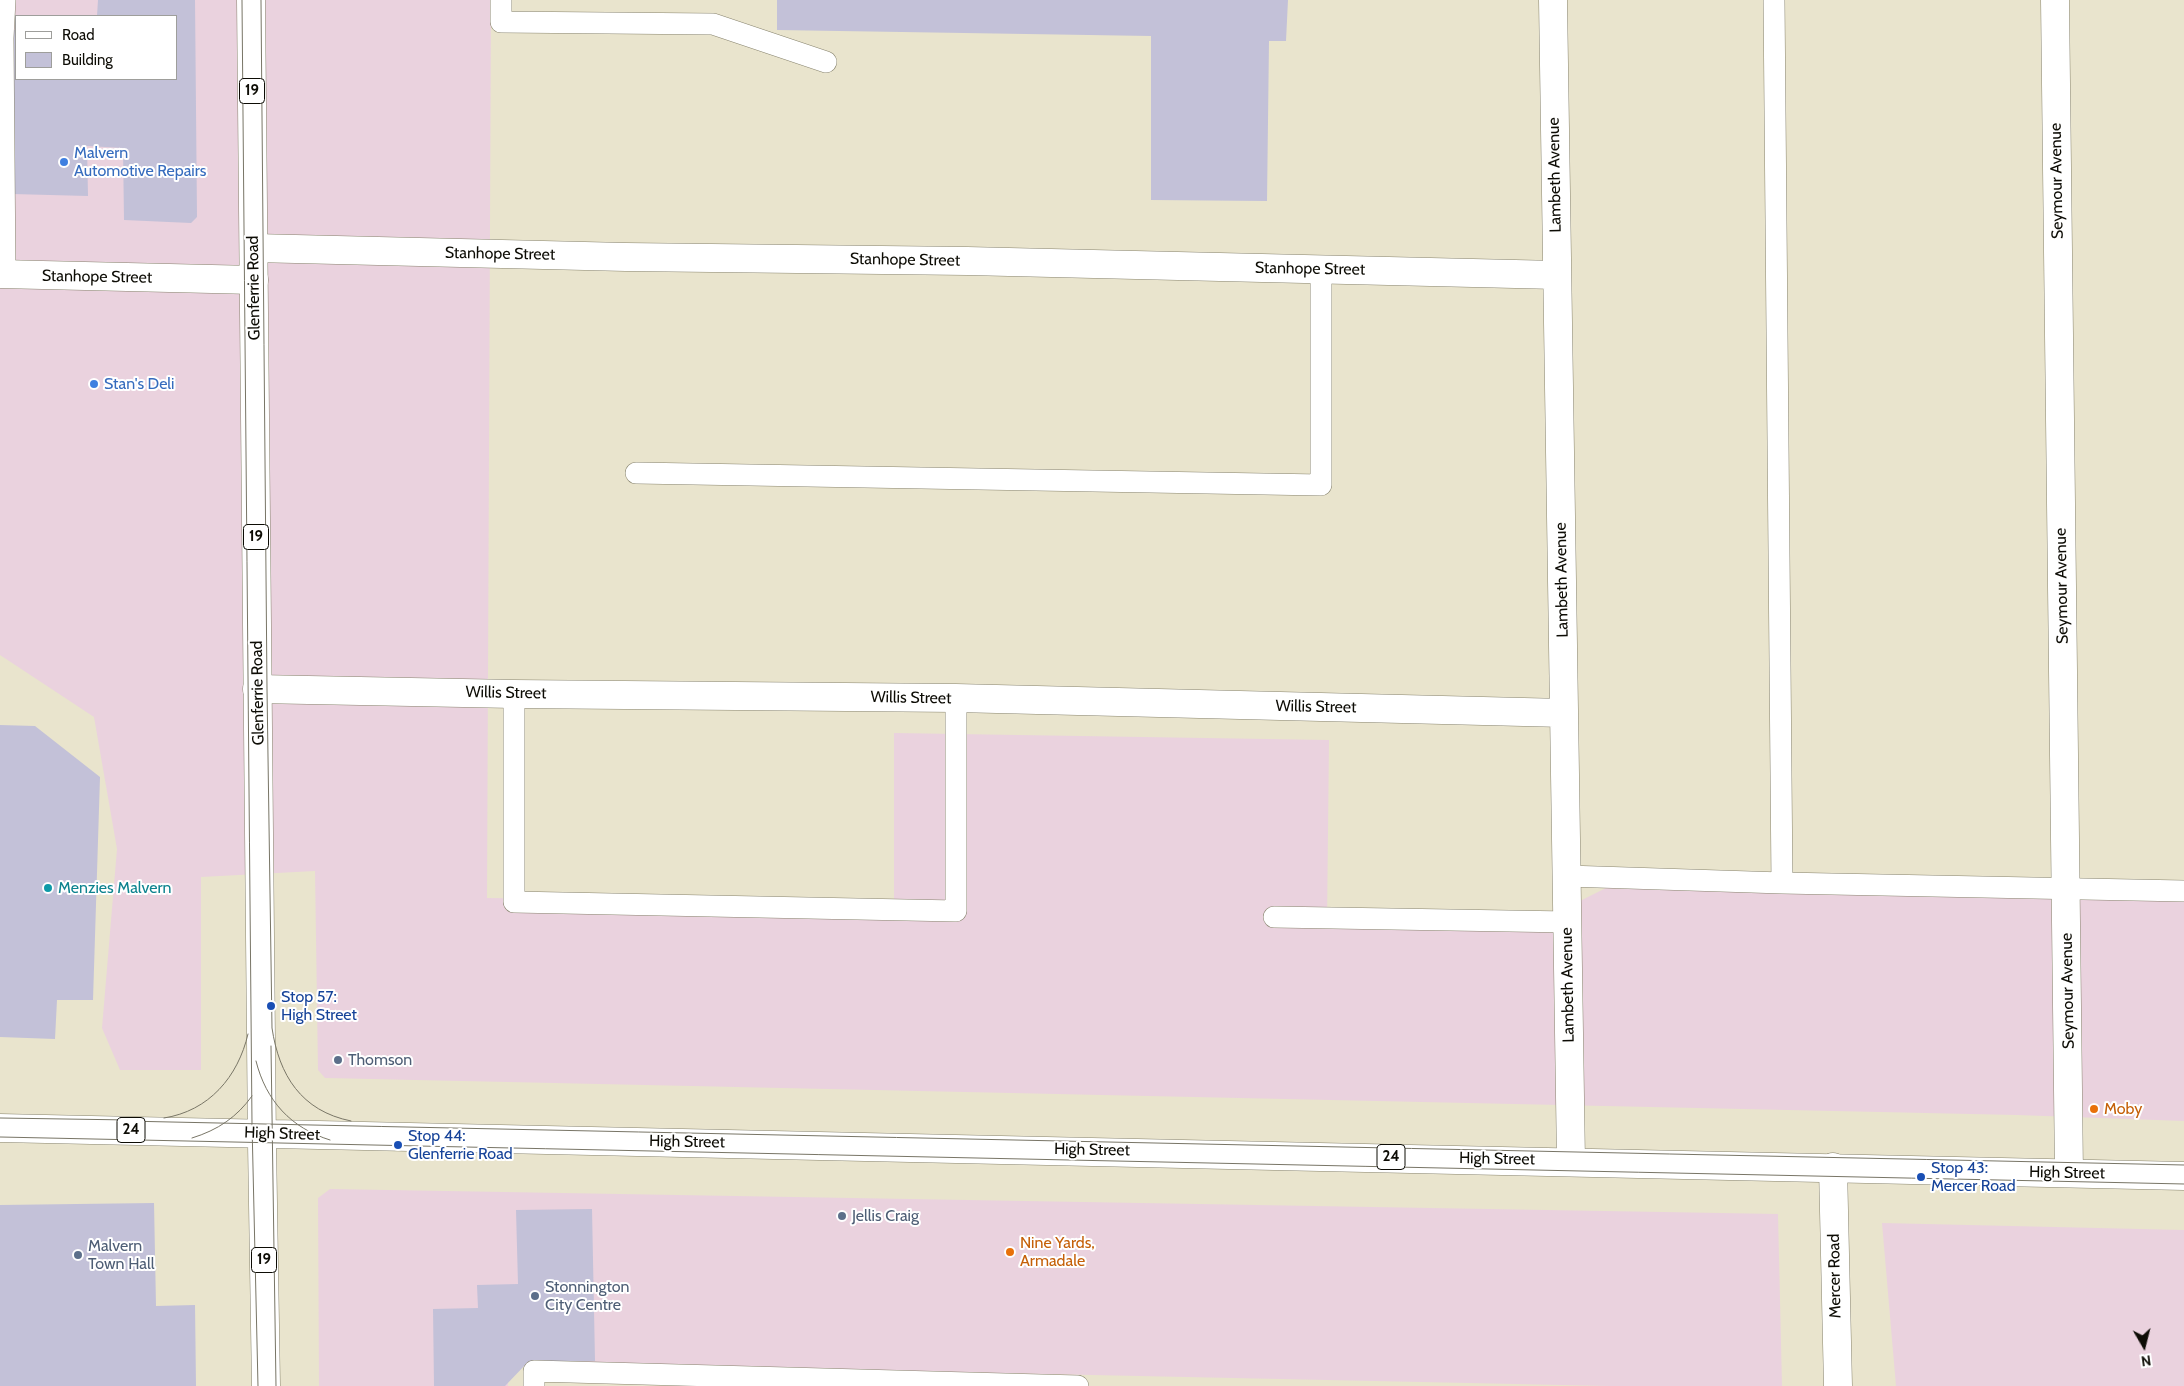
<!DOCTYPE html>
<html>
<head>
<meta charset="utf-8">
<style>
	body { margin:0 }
	#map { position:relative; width:2184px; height:1386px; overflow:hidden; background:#e9e4cd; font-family:Cabin,sans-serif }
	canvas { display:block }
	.legend { position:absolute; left:15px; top:15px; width:162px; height:65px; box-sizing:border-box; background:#fff; border:1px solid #9e9e9b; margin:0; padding:6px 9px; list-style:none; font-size:15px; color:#0d0c05 }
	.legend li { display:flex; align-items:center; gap:10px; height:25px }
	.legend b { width:25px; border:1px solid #9e9e9b }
	.north { position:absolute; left:2119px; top:1321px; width:50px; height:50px; -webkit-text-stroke:4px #fff; paint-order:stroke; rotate:172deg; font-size:14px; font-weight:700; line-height:20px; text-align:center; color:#0d0c05 }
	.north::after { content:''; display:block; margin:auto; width:18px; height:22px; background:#0d0c05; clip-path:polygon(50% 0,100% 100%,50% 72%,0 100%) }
</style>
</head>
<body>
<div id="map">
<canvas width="2184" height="1386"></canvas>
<ul class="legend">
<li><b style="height:6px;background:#fff"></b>Road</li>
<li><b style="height:14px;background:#c3c1d8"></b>Building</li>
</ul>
<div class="north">N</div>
</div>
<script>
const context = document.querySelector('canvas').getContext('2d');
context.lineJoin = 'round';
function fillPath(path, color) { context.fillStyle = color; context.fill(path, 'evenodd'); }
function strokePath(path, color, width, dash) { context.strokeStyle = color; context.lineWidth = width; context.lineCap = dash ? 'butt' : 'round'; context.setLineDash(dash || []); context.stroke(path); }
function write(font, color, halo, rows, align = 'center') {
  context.font = font + ' Cabin,sans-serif'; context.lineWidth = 4; context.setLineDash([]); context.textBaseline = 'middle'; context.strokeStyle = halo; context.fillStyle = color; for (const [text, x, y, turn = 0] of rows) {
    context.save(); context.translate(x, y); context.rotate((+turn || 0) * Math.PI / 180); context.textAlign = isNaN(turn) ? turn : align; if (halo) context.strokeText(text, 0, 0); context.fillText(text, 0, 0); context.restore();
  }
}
const commercial = new Path2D(`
	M0,0H491L487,898L894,903V733L1329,740L1327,924L1522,930L1606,888L2184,901V1121L2017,1115L325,1078L318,1070L315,871L201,877V1070H120L102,1028L117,849L94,717L0,655ZM16,16H176V79H16Z
	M330,1189L1778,1214L1782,1386H1609L528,1363L508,1377V1386H319L318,1198Z
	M1882,1223L2184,1230V1386H1896Z`);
const building = new Path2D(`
	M98,0H195L197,217L191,223L124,220L123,148L87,146L88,196L12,194L10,30H16V79H176V16H97Z
	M777,0H1288L1286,41H1269L1267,201L1151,200V36L777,30Z
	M0,725L35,726L100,777L93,1000H57L55,1039L0,1037Z
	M154,1203L156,1306L195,1305L196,1386H0V1205Z
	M592,1209L595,1361L528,1362L505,1386H434L433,1309L478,1308L477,1285L518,1284L516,1210Z`);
const lane = new Path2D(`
	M5,0L3,38L5,274
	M501,0V22L713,24L826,62
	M1774,0L1782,883
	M636,473L1321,485V269
	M514,694V902L956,911V698
	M1567,876L1782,883L2184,891
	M1274,917L1568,922
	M534,1386V1371L1078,1386`);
const street = new Path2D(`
	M1553,0L1571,1161
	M2055,0L2069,1173
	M254,248L626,257L967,261L1557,275
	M0,274L254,280
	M257,689L514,694L956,698L1564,713
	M1833,1167L1838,1386`);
const primary = new Path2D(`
	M251,0L262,1143L266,1386
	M0,1128L2184,1176`);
const tram = new Path2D(`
	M242,0L252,1124L258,1386
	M261,0L267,689L272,1028C279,1075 301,1111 351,1121
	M271,1046L276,1386
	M256,1061C266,1101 291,1128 330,1140
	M0,1118L129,1120
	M164,1118C209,1111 238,1077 248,1034
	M124,1121L2184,1165
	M0,1137L2184,1184
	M192,1138C218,1130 237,1117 252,1096`);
const markers = [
	[64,162,5,"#3f7fe0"],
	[94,384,5,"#3f7fe0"],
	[48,888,5,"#0f9aa8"],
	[271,1006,5,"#1a4fb4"],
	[338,1060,5,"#5c6f8a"],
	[2094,1109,5,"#e8710a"],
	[398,1145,5,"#1a4fb4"],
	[1921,1177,5,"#1a4fb4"],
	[842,1216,5,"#5c6f8a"],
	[1010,1252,5,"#e8710a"],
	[78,1255,5,"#5c6f8a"],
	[535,1296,5,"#5c6f8a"]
];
const shields = [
	[252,91,25],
	[256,537,25],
	[131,1130,28],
	[1391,1157,28],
	[264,1260,25]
];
const shieldNames = [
	["19",252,91],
	["19",256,537],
	["24",131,1130],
	["24",1391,1157],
	["19",264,1260]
];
const shopNames = [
	["Malvern",74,153],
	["Automotive Repairs",74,171],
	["Stan's Deli",104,384]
];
const streetNames = [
	["Lambeth Avenue",1555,175,-91],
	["Seymour Avenue",2057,181,-91],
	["Stanhope Street",500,254,1],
	["Stanhope Street",905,260,1],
	["Stanhope Street",1310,269,1],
	["Stanhope Street",97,277,1],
	["Glenferrie Road",254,288,-91],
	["Lambeth Avenue",1562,580,-91],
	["Seymour Avenue",2062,586,-91],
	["Glenferrie Road",258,693,-91],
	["Willis Street",506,693,1],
	["Willis Street",911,698,1],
	["Willis Street",1316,707,1],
	["Lambeth Avenue",1568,985,-91],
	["Seymour Avenue",2068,991,-91],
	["High Street",282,1134,2],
	["High Street",687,1142,1],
	["High Street",1092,1150,1],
	["High Street",1497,1159,1],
	["High Street",2067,1173,1],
	["Mercer Road",1835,1276,-91]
];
const cultureNames = [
	["Menzies Malvern",58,888]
];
const transitNames = [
	["Stop 57:",281,997],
	["High Street",281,1015],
	["Stop 44:",408,1136],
	["Glenferrie Road",408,1154],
	["Stop 43:",1931,1168],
	["Mercer Road",1931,1186]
];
const serviceNames = [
	["Thomson",348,1060],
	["Jellis Craig",852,1216],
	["Malvern",88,1246],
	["Town Hall",88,1264],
	["Stonnington",545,1287],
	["City Centre",545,1305]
];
const foodNames = [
	["Moby",2104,1109],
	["Nine Yards,",1020,1243],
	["Armadale",1020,1261]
];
fillPath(commercial, '#ead2de');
fillPath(building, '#c3c1d8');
strokePath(lane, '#88846e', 22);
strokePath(street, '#88846e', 29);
strokePath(primary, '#88846e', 29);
strokePath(lane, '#fff', 21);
strokePath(street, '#fff', 28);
strokePath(primary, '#fff', 28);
strokePath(tram, '#787566', 1);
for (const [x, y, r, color] of markers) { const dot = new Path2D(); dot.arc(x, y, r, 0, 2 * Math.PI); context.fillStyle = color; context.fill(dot); strokePath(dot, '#fff', 2); }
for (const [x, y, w] of shields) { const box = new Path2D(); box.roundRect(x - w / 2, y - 12.5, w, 25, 4); context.fillStyle = '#fff'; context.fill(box); strokePath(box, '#0d0c05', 1); }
write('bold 15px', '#0d0c05', null, shieldNames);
write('16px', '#366cbe', '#fff', shopNames, 'left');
write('16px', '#0d0c05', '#fff', streetNames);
write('16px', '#0d838f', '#fff', cultureNames, 'left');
write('16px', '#164399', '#fff', transitNames, 'left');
write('16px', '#4e5e75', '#fff', serviceNames, 'left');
write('16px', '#c56008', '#fff', foodNames, 'left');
</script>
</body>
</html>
